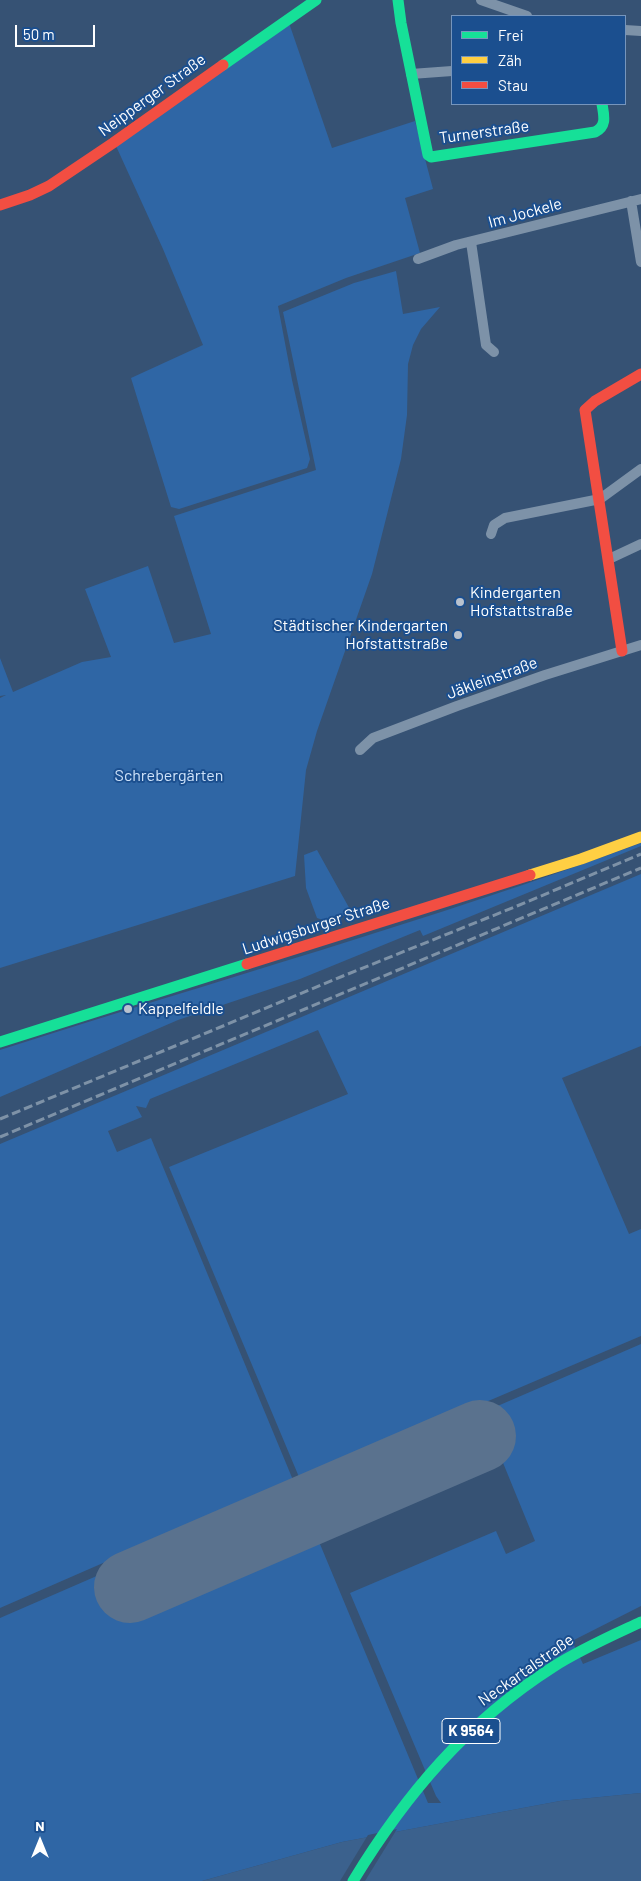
<!DOCTYPE html>
<html>
<head>
<meta charset="utf-8">
<style>
	body { margin:0 }
	#map { position:relative; width:641px; height:1881px; overflow:hidden; background:#365274; font-family:Barlow,sans-serif }
	canvas { display:block }
	.legend { position:absolute; left:451px; top:15px; width:175px; height:90px; box-sizing:border-box; background:#1b4f8f; border:1px solid #7695bc; margin:0; padding:6px 9px; list-style:none; font-size:15px; color:#fff }
	.legend li { display:flex; align-items:center; gap:10px; height:25px }
	.legend b { width:25px; border:1px solid #7695bc }
	.north { position:absolute; left:15px; top:1816px; width:50px; height:50px; -webkit-text-stroke:4px #1b4f8f; paint-order:stroke; rotate:0deg; font-size:14px; font-weight:700; line-height:20px; text-align:center; color:#fff }
	.north::after { content:''; display:block; margin:auto; width:18px; height:22px; background:#fff; clip-path:polygon(50% 0,100% 100%,50% 72%,0 100%) }
	.scale { position:absolute; left:15px; top:25px; width:80px; height:22px; box-sizing:border-box; border:2px solid #fff; border-top:0; padding-left:6px; font-size:15px; line-height:18px; white-space:nowrap; color:#fff; -webkit-text-stroke:4px #1b4f8f; paint-order:stroke }
</style>
</head>
<body>
<div id="map">
<canvas width="641" height="1881"></canvas>
<ul class="legend">
<li><b style="height:6px;background:#16e098"></b>Frei</li>
<li><b style="height:6px;background:#ffcf43"></b>Zäh</li>
<li><b style="height:6px;background:#f24e42"></b>Stau</li>
</ul>
<div class="north">N</div>
<div class="scale">50 m</div>
</div>
<script>
const context = document.querySelector('canvas').getContext('2d');
context.lineJoin = 'round';
function fillPath(path, color) { context.fillStyle = color; context.fill(path, 'evenodd'); }
function strokePath(path, color, width, dash) { context.strokeStyle = color; context.lineWidth = width; context.lineCap = dash ? 'butt' : 'round'; context.setLineDash(dash || []); context.stroke(path); }
function write(font, color, halo, rows, align = 'center') {
  context.font = font + ' Barlow,sans-serif'; context.lineWidth = 4; context.setLineDash([]); context.textBaseline = 'middle'; context.strokeStyle = halo; context.fillStyle = color; for (const [text, x, y, turn = 0] of rows) {
    context.save(); context.translate(x, y); context.rotate((+turn || 0) * Math.PI / 180); context.textAlign = isNaN(turn) ? turn : align; if (halo) context.strokeText(text, 0, 0); context.fillText(text, 0, 0); context.restore();
  }
}
const green = new Path2D(`
	M289,23L332,148L415,121L433,189L405,198L420,253L346,278L278,306L292,380L310,459L307,468L179,509L171,507L131,378L203,345L163,249L116,146Z
	M396,271L403,314L440,307L421,329L413,345L408,364L407,415L401,459L372,574L317,731L306,770L295,876L0,968V698L6,695L0,696V658L13,692L82,662L111,657L85,589L148,566L174,643L211,634L174,516L316,470L283,312L354,283Z
	M641,843V846L423,936L420,930L300,979L178,1020L0,1097V1050C214,981 430,921 641,843Z
	M317,850L352,913L326,921L317,918L306,888L304,855Z
	M641,874V1046L562,1078L629,1234L641,1229V1336L305,1479L299,1477L169,1167L348,1094L318,1030L150,1099L146,1108L136,1106L142,1117L108,1131L117,1152L151,1138L293,1480L0,1608V1144Z
	M641,1344V1606L572,1641L583,1664L641,1640V1793L560,1801L342,1842L202,1881H0V1618L297,1489L428,1803H441L436,1796L350,1593L496,1531L506,1554L535,1541L499,1453L321,1525L308,1495L310,1487Z`);
const water = new Path2D(`
	M641,1793V1881H202L342,1842L560,1801Z`);
const pier = new Path2D(`
	M397,1829L365,1881H340L368,1835Z`);
const runway = new Path2D(`
	M130,1587L480,1436`);
const street = new Path2D(`
	M481,0L527,16
	M625,30L641,31
	M411,74L452,71
	M631,201L641,262
	M471,242L486,345L494,352
	M418,259L456,245L641,199
	M491,534L494,525L505,518L600,499L641,469
	M609,559L641,544
	M360,750L373,738L457,706L545,675L641,645`);
const fast = new Path2D(`
	M398,0L401,23L428,155L431,157L595,132C607,126 604,116 602,104
	M223,65L316,0
	M0,1042L247,964
	M353,1881C406,1794 467,1722 553,1667C581,1649 611,1636 641,1622`);
const slow = new Path2D(`
	M530,875L581,859L641,837`);
const jam = new Path2D(`
	M0,205L30,195L49,186L113,143L223,65
	M622,651L585,410L595,401L641,374
	M247,964L530,875`);
const rail = new Path2D(`
	M0,1119L343,976L517,906L641,854
	M0,1137L641,868`);
const markers = [
	[460,602,5,"#b9c2ce"],
	[458,635,5,"#b9c2ce"],
	[128,1009,5,"#b9c2ce"]
];
const shields = [
	[471,1731,58]
];
const shieldNames = [
	["K 9564",471,1731]
];
const streetNames = [
	["Neipperger Straße",152,95,-36],
	["Turnerstraße",484,132,-8],
	["Im Jockele",525,213,-15],
	["Jäkleinstraße",492,678,-20],
	["Ludwigsburger Straße",316,926,-18],
	["Neckartalstraße",526,1670,-35]
];
const poiNames = [
	["Kindergarten",470,593],
	["Hofstattstraße",470,611],
	["Städtischer Kindergarten",448,626,"right"],
	["Hofstattstraße",448,644,"right"],
	["Kappelfeldle",138,1009]
];
const parkNames = [
	["Schrebergärten",169,776]
];
fillPath(green, '#2f66a5');
fillPath(water, '#3b618d');
fillPath(pier, '#365274');
strokePath(runway, '#5a728e', 72);
strokePath(street, '#7d92a8', 10);
strokePath(fast, '#16e098', 11);
strokePath(slow, '#ffcf43', 11);
strokePath(jam, '#f24e42', 11);
strokePath(rail, '#7e92a7', 3, [9, 4]);
for (const [x, y, r, color] of markers) { const dot = new Path2D(); dot.arc(x, y, r, 0, 2 * Math.PI); context.fillStyle = color; context.fill(dot); strokePath(dot, '#1b4f8f', 2); }
for (const [x, y, w] of shields) { const box = new Path2D(); box.roundRect(x - w / 2, y - 12.5, w, 25, 4); context.fillStyle = '#1b4f8f'; context.fill(box); strokePath(box, '#fff', 1); }
write('bold 15px', '#fff', null, shieldNames);
write('16px', '#fff', '#1b4f8f', streetNames);
write('16px', '#fff', '#1b4f8f', poiNames, 'left');
write('16px', '#cfe3fa', '#1b4f8f', parkNames);
</script>
</body>
</html>
